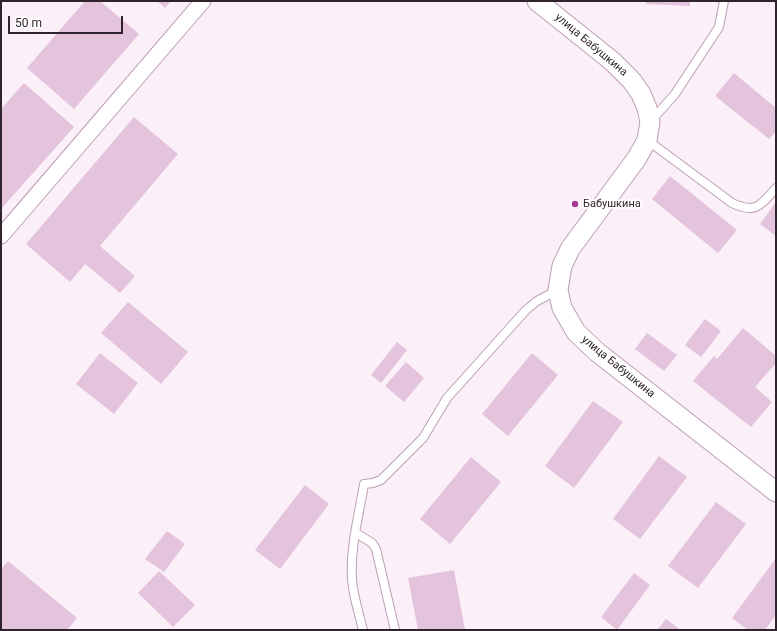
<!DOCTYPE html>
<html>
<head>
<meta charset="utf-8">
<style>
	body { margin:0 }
	#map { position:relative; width:777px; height:631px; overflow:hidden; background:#fbeff8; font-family:Roboto,sans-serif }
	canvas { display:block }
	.frame { position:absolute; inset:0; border:2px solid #2f242d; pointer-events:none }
	.scale { position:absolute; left:8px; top:16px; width:115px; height:18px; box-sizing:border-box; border:2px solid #2f242d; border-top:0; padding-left:5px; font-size:12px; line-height:14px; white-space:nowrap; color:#2f242d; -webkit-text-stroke:3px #fff; paint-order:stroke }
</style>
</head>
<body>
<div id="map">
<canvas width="777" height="631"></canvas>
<div class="frame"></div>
<div class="scale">50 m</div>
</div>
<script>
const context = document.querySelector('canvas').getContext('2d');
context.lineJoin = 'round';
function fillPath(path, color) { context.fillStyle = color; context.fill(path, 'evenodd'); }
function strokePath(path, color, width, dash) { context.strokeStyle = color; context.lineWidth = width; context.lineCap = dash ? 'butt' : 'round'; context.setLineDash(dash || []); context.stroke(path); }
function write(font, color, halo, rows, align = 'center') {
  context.font = font + ' Roboto,sans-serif'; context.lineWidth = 3.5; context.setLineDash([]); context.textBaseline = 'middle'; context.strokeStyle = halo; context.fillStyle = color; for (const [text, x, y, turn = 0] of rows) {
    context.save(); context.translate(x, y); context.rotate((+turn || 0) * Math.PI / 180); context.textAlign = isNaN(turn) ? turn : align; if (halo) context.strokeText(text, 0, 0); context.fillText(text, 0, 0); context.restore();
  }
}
const building = new Path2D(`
	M85,1H100L139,34L74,109L27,68Z
	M157,1H171L165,8Z
	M646,1H690V6L646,4Z
	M734,73L776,108V131L769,139L715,96Z
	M24,83L74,127L1,209V109Z
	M134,117L178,154L100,246L135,276L120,293L85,264L70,282L26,244Z
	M670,176L737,230L718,253L652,199Z
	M776,202V236L760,224Z
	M128,302L188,352L161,384L101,333Z
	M705,319L721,331L701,357L685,345Z
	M743,328L776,356V363L755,387L772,402L751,427L693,381L714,356L717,359Z
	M647,333L677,355L664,371L635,349Z
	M397,342L407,350L381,383L371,375Z
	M100,353L138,383L114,414L76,384Z
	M532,353L558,375L508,436L482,414Z
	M406,362L424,378L404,402L385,386Z
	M593,401L623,422L574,488L545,466Z
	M659,456L687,477L640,539L613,519Z
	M471,457L501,482L450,544L420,519Z
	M305,485L329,504L280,569L255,550Z
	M716,502L746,524L698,588L668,566Z
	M167,531L185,544L164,572L145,559Z
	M776,558V615L765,630H748L732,618Z
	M8,561L77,618L67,630H1V569Z
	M454,570L465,630H418L408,578Z
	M159,571L195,605L173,627L138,593Z
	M634,573L650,585L617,630L601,617Z
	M666,619L681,630H657Z`);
const service = new Path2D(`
	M651,121L675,94L719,27L724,1
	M647,140L732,203C756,214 760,206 776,188
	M356,533L372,543L376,549L395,630
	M363,630C359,613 353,596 352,579C350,547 359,515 364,484L373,483L381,480L423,438L447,398L526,310L537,301L558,290`);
const minor = new Path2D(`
	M1,236L203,1`);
const tertiary = new Path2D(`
	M537,1L612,61L632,81L641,94L647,108L650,122L647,140L637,158L570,249L562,266L558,290L562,308L576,332L597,352L776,492`);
const markers = [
	[575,204,4,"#a63898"]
];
const streetNames = [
	["улица Бабушкина",591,45,40],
	["улица Бабушкина",618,367,39]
];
const poiNames = [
	["Бабушкина",583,204]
];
fillPath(building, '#e3c4dc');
strokePath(service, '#bc9fb6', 10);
strokePath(minor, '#bc9fb6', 17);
strokePath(tertiary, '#bc9fb6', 21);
strokePath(service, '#fff', 8);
strokePath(minor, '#fff', 15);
strokePath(tertiary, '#fff', 19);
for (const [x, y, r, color] of markers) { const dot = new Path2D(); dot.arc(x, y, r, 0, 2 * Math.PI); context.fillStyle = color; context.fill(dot); strokePath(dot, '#fff', 1.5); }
write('11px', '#2f242d', '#fff', streetNames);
write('11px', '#2f242d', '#fff', poiNames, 'left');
</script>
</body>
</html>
